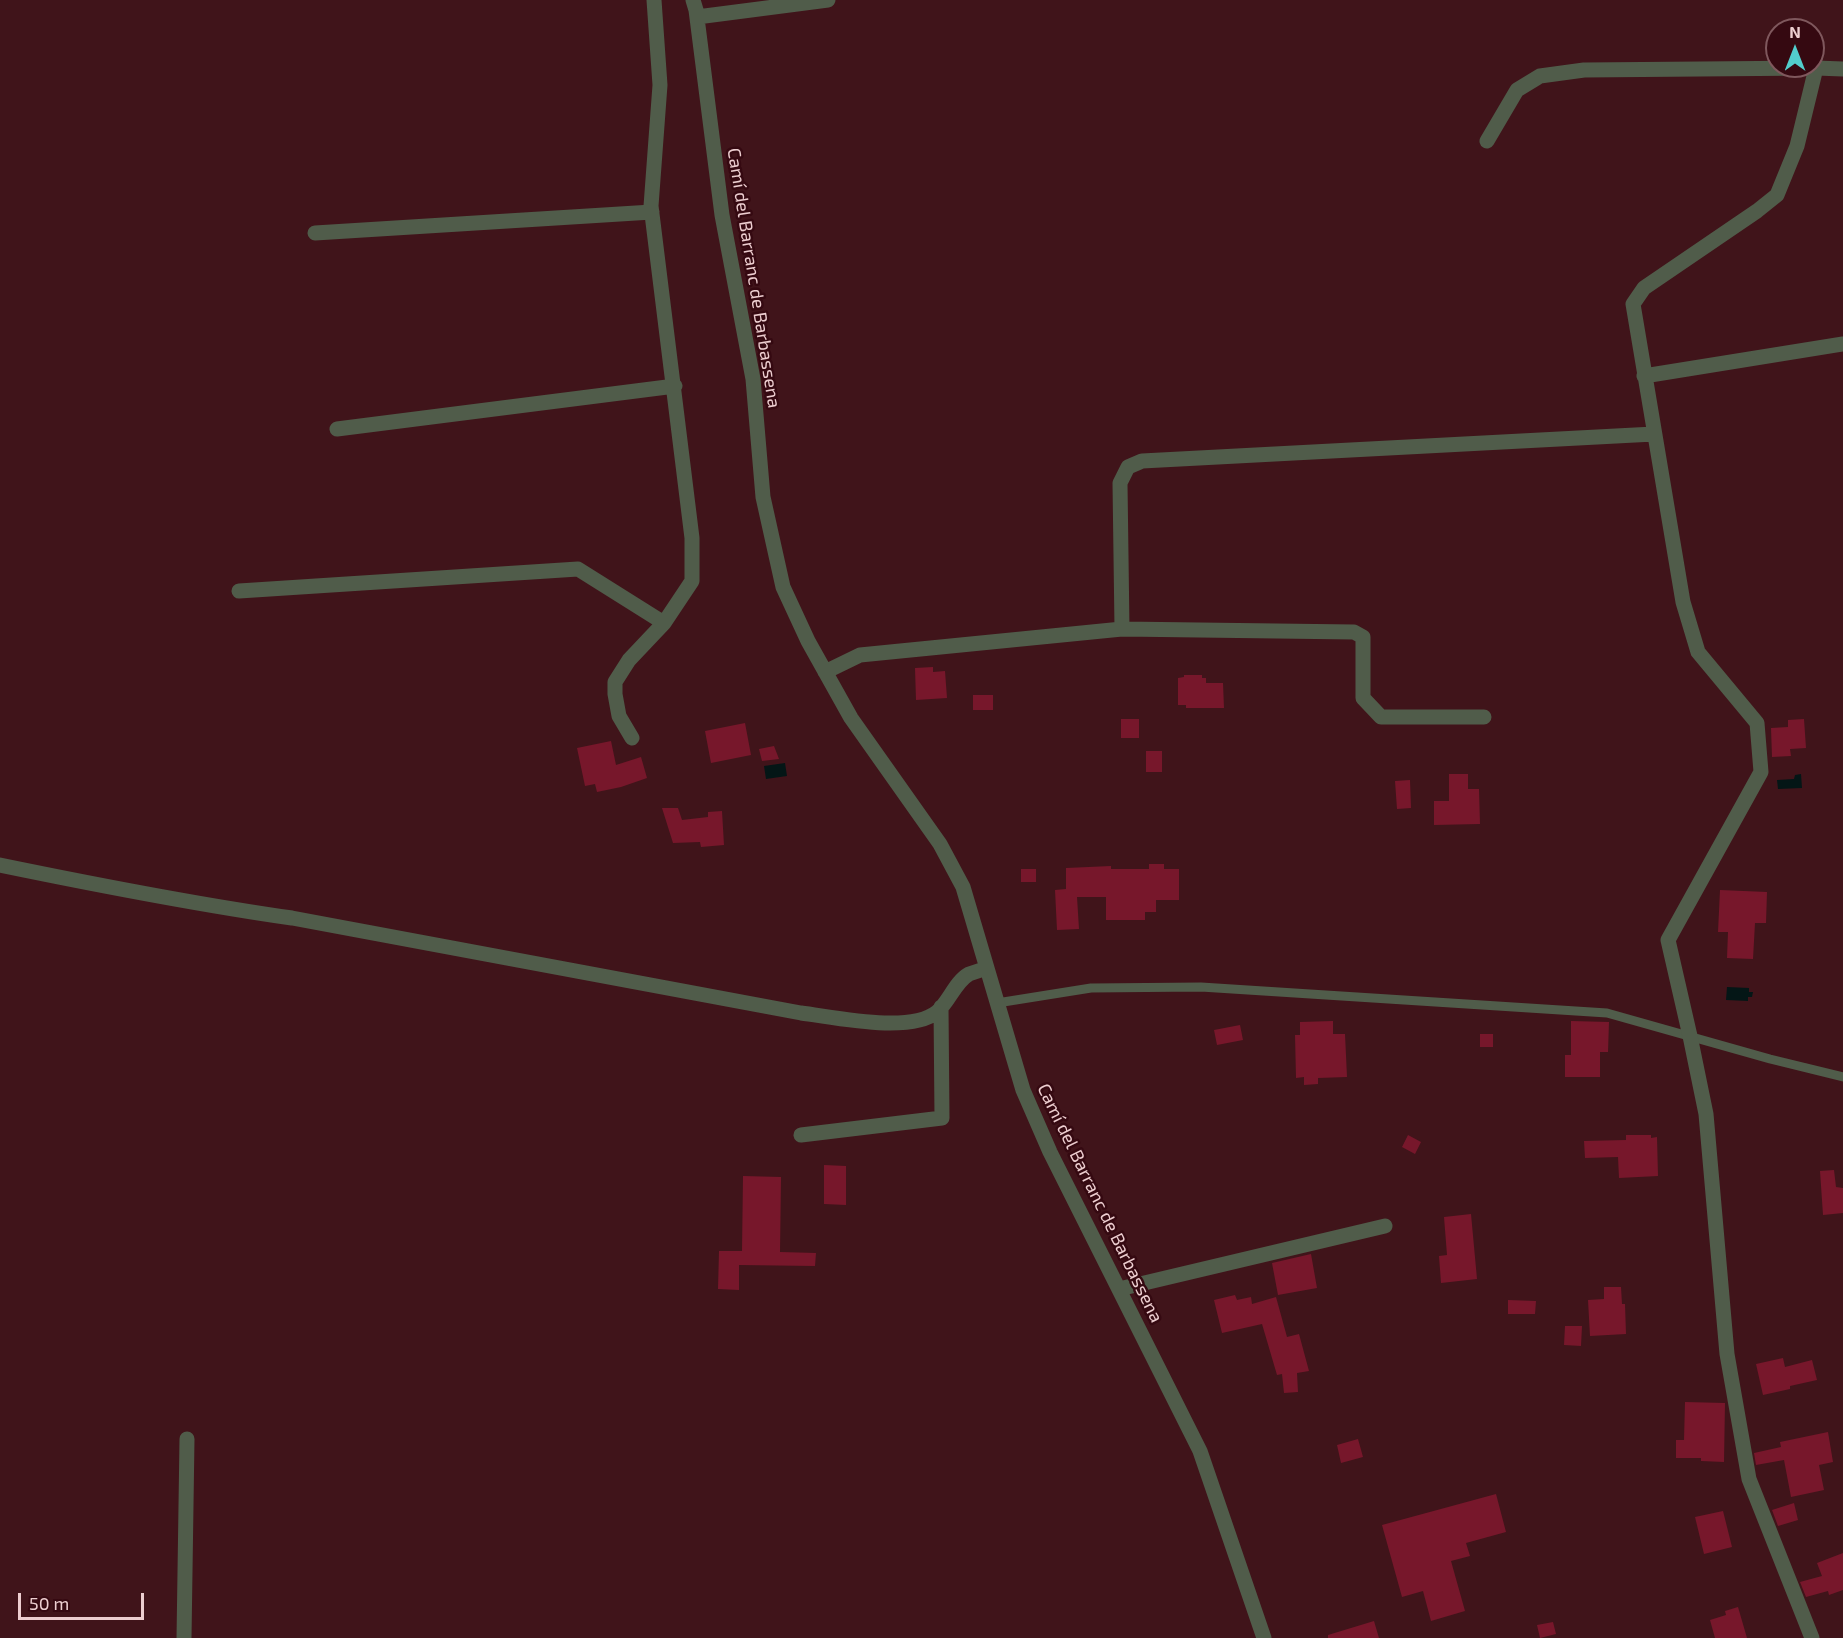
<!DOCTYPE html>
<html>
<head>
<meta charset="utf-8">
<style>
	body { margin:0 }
	#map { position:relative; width:1843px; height:1638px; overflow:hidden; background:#40141a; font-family:"Exo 2",sans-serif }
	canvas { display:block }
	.north { position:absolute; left:1765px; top:18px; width:60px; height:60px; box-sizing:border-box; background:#350911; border:2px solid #7f585d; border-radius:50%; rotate:0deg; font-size:16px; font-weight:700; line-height:24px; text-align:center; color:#edced0 }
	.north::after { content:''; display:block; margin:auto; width:21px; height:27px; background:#52cdcc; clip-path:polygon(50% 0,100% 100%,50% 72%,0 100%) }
	.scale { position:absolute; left:18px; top:1593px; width:126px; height:27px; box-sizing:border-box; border:3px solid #edced0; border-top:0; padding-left:8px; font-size:18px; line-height:21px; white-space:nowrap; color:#edced0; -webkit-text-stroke:4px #350911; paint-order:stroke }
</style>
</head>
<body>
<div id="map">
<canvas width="1843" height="1638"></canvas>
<div class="north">N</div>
<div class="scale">50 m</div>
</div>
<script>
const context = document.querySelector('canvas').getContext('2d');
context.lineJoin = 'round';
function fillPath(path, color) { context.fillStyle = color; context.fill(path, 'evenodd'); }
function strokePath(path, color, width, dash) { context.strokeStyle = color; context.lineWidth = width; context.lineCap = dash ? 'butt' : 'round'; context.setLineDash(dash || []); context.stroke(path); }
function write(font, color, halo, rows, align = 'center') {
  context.font = font + ' "Exo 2",sans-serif'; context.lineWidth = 5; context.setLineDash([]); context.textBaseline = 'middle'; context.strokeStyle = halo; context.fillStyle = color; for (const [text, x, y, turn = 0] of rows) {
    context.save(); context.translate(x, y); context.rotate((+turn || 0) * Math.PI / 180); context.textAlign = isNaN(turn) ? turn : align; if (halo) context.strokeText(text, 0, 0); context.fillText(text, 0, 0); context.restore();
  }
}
const water = new Path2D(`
	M785,763L787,776L766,779L764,766Z
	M1801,774L1802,788L1778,789L1777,780L1794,779L1795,775Z
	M1727,987L1749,988V992H1753L1752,997H1748V1001L1726,1000Z`);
const building = new Path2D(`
	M933,667V672L945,671L947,698L916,700L915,668Z
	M1184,675H1202V678H1206V683H1223L1224,708H1186V705H1178V678L1184,677Z
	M973,695H993V710H973Z
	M1121,719H1139V738H1121Z
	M1804,719L1806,748L1790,749L1791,756L1772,757L1771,728L1788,727V720Z
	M745,723L751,755L711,763L705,731Z
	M611,741L616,765L641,757L647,778L621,787L597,792L595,784L585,786L577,748Z
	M774,746L779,759L762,761L759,749Z
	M1146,751H1162V772H1146Z
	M1449,774H1468V789H1479L1480,824L1434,825V801H1449Z
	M1410,780L1411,808L1397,809L1395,781Z
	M662,808H678L682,820L708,817V812L722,811L724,845L701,847L700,842L673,843Z
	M1149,864H1164V869H1179V900H1156V912H1145V920H1106V897H1077L1079,929L1057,930L1055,890L1066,889V868L1111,866V869H1149Z
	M1021,869H1036V882H1021Z
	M1720,890L1767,892L1766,923H1755L1753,959L1727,958L1728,932H1718Z
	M1333,1021V1034H1345L1347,1077L1318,1078V1084L1304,1085V1077L1296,1078L1295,1035H1300V1022Z
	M1571,1021L1609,1022L1608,1052H1600V1077H1565V1055H1571Z
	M1240,1025L1243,1040L1217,1045L1214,1030Z
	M1480,1034H1493V1047H1480Z
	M1408,1135L1421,1142L1415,1154L1402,1147Z
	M1626,1135H1651V1138L1657,1137L1658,1176L1619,1178L1618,1157L1585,1158L1584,1141L1626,1140Z
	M824,1165L846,1166V1205L824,1204Z
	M1834,1170L1836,1187L1843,1188V1213L1823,1215L1820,1171Z
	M743,1176L781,1177L780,1252L816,1253L815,1266L739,1265V1290L718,1289L719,1251H742Z
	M1471,1214L1477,1279L1441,1283L1439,1256L1447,1255L1444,1217Z
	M1311,1254L1317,1288L1278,1295L1272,1263Z
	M1604,1287H1621L1622,1304H1625L1626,1334L1590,1336L1588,1300L1604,1299Z
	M1235,1295L1237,1300L1251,1297L1252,1304L1276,1297L1287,1337L1299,1334L1309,1371L1297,1373L1298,1392L1284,1393L1282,1374L1277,1375L1262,1324L1222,1333L1214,1300Z
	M1508,1300L1536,1301L1535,1314H1508Z
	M1565,1326H1582L1581,1346L1564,1345Z
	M1783,1358L1785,1367L1812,1360L1817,1380L1790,1386V1389L1763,1395L1756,1364Z
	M1685,1402L1725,1403L1724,1462L1701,1461V1458H1676V1440H1684Z
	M1828,1432L1833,1462L1819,1465L1824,1490L1791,1497L1784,1460L1756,1465L1754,1453L1781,1447L1780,1442Z
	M1358,1439L1363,1457L1341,1463L1337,1445Z
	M1496,1494L1506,1532L1466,1543L1470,1556L1451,1561L1465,1611L1431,1621L1423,1591L1402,1597L1382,1525Z
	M1794,1503L1798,1520L1778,1526L1772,1510Z
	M1723,1511L1732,1547L1704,1554L1695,1517Z
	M1843,1553V1590L1829,1595L1828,1591L1806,1597L1800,1582L1822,1576L1817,1563Z
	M1738,1607L1747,1638H1715L1710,1620L1726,1615L1725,1611Z
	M1374,1621L1379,1638H1328V1635Z
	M1553,1622L1556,1634L1540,1638L1537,1625Z`);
const lane = new Path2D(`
	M997,1003L1091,988L1201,987L1607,1013L1770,1059L1843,1077`);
const street = new Path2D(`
	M693,0L696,10L722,215L753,379L763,497L783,587L808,641L851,718L940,844L963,887L1023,1090L1050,1152L1200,1451L1264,1638
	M697,17L828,0
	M1487,141L1517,90L1540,76L1584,70L1816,68L1843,69
	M315,233L652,212
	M1644,376L1843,344
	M337,429L675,386
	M239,591L578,569L664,623
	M825,672L860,655L1122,629
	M1484,717H1381L1363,698V637L1354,632L1122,629L1120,483L1128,467L1142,461L1654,434
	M632,738L619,716L615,694V682L629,660L664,623L692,581V538L651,206L660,85L654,0
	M0,865C97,885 194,904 292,918L801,1013C834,1017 910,1034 937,1012C949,1002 955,982 969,974C975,972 981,970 987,968
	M801,1135L942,1118L941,1007
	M1119,1289L1385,1226
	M184,1638L187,1439
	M1812,1638L1749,1479L1727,1354L1706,1114L1690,1036L1668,940L1761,772L1757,723L1698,652L1683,602L1633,304L1644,288L1757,211L1777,195L1797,146L1816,68`);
const streetNames = [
	["Camí del Barranc de Barbassena",754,278,81],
	["Camí del Barranc de Barbassena",1100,1203,64]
];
fillPath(water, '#041616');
fillPath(building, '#77172b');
strokePath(lane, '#505c4a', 9);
strokePath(street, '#505c4a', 15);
write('18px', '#edced0', '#350911', streetNames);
</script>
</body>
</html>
